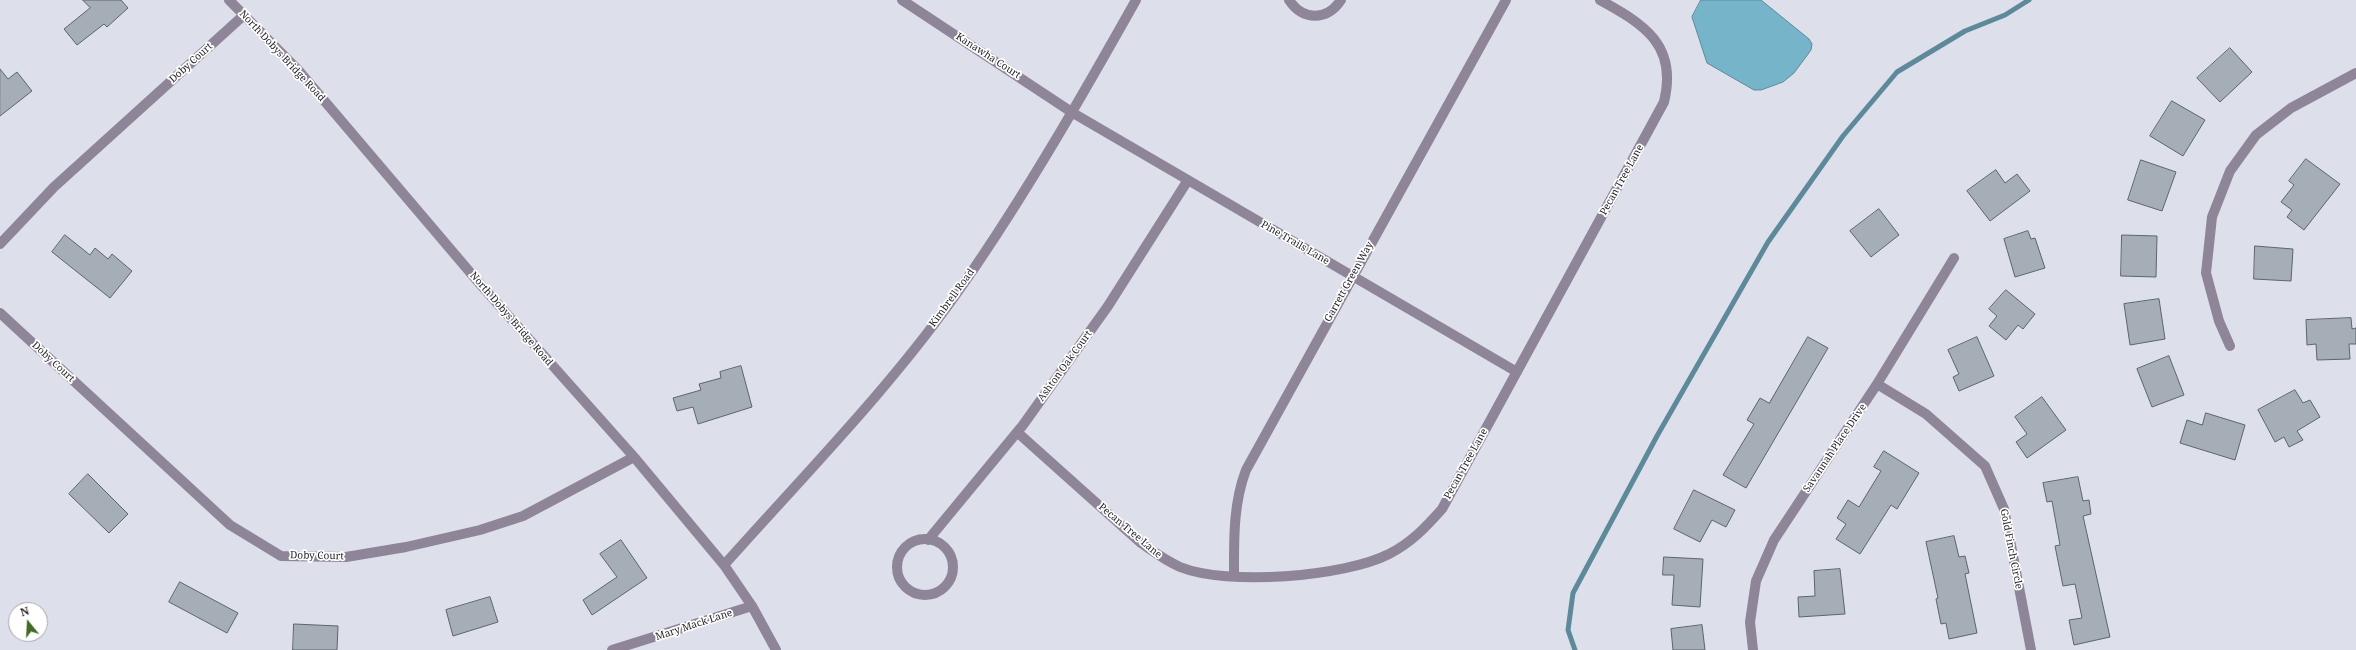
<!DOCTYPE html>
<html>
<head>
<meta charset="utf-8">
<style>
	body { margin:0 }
	#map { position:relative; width:2356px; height:650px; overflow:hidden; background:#dddfeb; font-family:"Noto Serif",serif }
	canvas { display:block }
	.north { position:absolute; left:8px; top:602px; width:40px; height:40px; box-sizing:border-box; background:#fff; border:1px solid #a8a8aa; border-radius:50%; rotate:342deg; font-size:11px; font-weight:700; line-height:16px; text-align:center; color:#25252a }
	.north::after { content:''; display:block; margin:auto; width:14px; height:18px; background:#426b27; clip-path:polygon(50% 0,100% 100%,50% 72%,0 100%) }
</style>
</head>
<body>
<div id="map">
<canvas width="2356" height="650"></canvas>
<div class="north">N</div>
</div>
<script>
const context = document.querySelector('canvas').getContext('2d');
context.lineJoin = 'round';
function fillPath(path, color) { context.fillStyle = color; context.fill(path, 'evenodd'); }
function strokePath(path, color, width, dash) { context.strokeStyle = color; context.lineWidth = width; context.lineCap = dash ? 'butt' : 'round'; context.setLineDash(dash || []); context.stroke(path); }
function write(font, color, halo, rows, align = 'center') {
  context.font = font + ' "Noto Serif",serif'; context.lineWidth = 3.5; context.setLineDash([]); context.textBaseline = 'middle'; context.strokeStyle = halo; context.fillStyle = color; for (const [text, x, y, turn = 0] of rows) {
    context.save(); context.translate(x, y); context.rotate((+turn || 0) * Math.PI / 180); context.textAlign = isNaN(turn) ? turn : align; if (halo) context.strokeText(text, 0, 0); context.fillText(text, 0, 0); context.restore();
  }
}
const water = new Path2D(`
	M1701,0H1761L1809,39L1812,44L1811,50L1794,73L1783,82L1761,90H1754L1707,63L1692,17Z`);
const stream = new Path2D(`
	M1575,650L1568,630L1573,593L1657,436L1768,242L1843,136L1897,72L1965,31L2005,15L2029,0`);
const building = new Path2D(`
	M83,0H121L128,8L107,27L104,24L77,45L64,29L90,8Z
	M2230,48L2252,72L2220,102L2197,78Z
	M0,69L8,79L17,72L32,91L0,116Z
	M2172,101L2205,120L2183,156L2150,136Z
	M2306,159L2340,184L2304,230L2287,217L2292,210L2281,202L2294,185L2289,181Z
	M2141,160L2176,172L2162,211L2128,200Z
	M1996,170L2005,183L2017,174L2030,191L1990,221L1967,191Z
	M1879,209L1899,235L1871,257L1850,231Z
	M2028,231L2031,239L2035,238L2045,268L2015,277L2004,239Z
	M65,235L90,255L95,248L108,259L112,254L132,271L110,298L52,252Z
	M2122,235L2157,236L2156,277L2121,276Z
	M2255,246L2293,249L2291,281L2254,279Z
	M2006,290L2035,314L2023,329L2018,325L2006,340L1989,326L1997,316L1989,309Z
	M2159,299L2165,339L2130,345L2124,304Z
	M2351,318L2352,329L2356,328V344H2349L2350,359L2317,360L2316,344L2307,345L2306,320Z
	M1808,337L1828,348L1746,488L1723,475L1754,424L1747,420L1760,398L1769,403Z
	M1977,337L1994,376L1959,391L1953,377L1959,374L1948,350Z
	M2169,356L2184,395L2152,407L2137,369Z
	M741,366L752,407L698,424L693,407L677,411L673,398L701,390L699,384L721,378L720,372Z
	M2295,390L2303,403L2310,400L2320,417L2297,431L2303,440L2289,447L2284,437L2275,442L2258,410Z
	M2042,397L2066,430L2027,458L2016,442L2027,434L2015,417Z
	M2206,413L2245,425L2235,460L2180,443L2187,420L2202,425Z
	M1884,451L1919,473L1897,509L1891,505L1860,554L1836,539L1846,524L1837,518L1848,500L1859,507L1881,471L1874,467Z
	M88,474L128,514L109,533L69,494Z
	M2078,477L2083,501L2089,500L2091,514L2083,516L2110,637L2074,645L2069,620L2082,618L2075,584L2063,586L2055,546L2060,545L2052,501L2047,502L2043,483Z
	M1694,490L1735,510L1726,527L1712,520L1700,542L1674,529Z
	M1954,536L1959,557L1965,556L1969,573L1965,574L1977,633L1949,639L1946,623L1941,624L1936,599L1938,598L1926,542Z
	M621,540L647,578L592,615L583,600L617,577L600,554Z
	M1664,557L1703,559L1700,607L1672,605L1674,575H1663Z
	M1840,569L1845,614L1799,617L1798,597L1815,596L1814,571Z
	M180,582L238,613L227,633L169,602Z
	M490,597L498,622L453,636L446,610Z
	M294,624L338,626L337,650H293Z
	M1702,625L1705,650H1673L1671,629Z`);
const minor = new Path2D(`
	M229,0L299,71L480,284L634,457L724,565L752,606L776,650
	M902,0L1073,113L1517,372
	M1289,0C1303,21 1327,21 1341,0
	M0,244L54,187L244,15
	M0,313L230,525L281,556L346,557L406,547L480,530L523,516L634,457
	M2230,346L2219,321L2206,273L2212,217L2230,171L2256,135L2291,108L2356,73
	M1877,384L1926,414L1985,466L2004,509L2031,650
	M1017,432L1141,543C1154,552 1166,561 1180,567C1227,586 1344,577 1389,554C1411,543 1426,527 1442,509L1664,102C1678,45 1644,24 1600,0
	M897 567a28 28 0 1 1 56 0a28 28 0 1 1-56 0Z
	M928,540L1023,425L1108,306L1188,180
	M724,565C806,473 894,384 964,283C1027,192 1082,96 1136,0
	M1234,576C1234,540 1233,504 1246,470L1506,0
	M612,650L752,606
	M1753,650L1750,622L1756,581L1774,540L1877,384L1954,258`);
const streetNames = [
	["North Dobys Bridge Road",282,56,47],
	["Kanawha Court",988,56,33],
	["Doby Court",191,63,-42],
	["Pecan Tree Lane",1622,180,-61],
	["Pine Trails Lane",1295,243,30],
	["Garrett Green Way",1349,282,-61],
	["Kimbrell Road",952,298,-54],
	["North Dobys Bridge Road",511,319,49],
	["Doby Court",53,362,43],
	["Ashton Oak Court",1065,366,-54],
	["Savannah Place Drive",1835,448,-56],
	["Pecan Tree Lane",1466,464,-61],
	["Pecan Tree Lane",1130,531,40],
	["Gold Finch Circle",2011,549,79],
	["Doby Court",317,556,1],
	["Mary Mack Lane",694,625,-18]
];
fillPath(water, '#76b4ca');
strokePath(water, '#5e899a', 1);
strokePath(stream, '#5e899a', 5);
fillPath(building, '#a5aeb7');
strokePath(building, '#5c646c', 1);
strokePath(minor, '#8f8599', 10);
write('10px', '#25252a', '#fff', streetNames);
</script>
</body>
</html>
